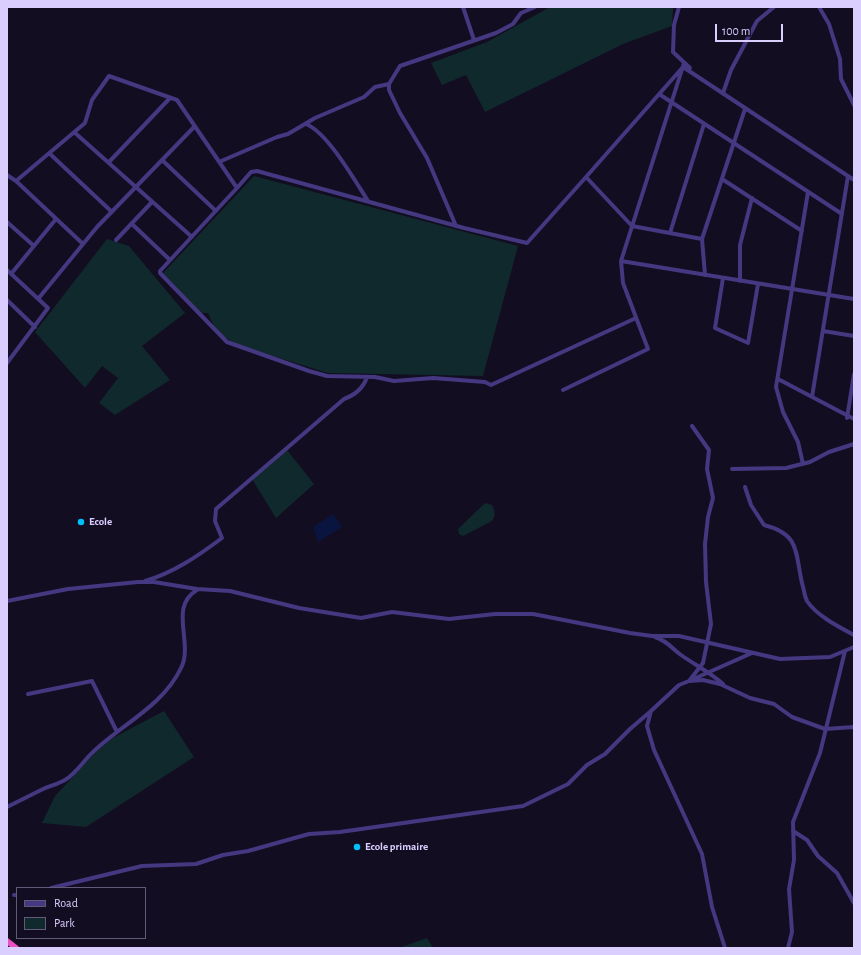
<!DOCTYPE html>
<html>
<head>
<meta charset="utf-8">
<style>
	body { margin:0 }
	#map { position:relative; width:861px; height:955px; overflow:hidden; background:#130d22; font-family:"Alegreya Sans",sans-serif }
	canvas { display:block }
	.frame { position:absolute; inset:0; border:8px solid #daceff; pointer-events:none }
	.legend { position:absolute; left:16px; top:887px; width:130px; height:52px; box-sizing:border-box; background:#130d22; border:1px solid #635a7a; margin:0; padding:5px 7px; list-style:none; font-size:12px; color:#daceff }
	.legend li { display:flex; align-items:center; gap:8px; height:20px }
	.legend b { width:20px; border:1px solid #635a7a }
	.scale { position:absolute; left:715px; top:24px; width:68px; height:18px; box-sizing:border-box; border:2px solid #daceff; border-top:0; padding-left:5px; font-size:12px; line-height:14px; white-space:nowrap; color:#daceff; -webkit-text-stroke:3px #130d22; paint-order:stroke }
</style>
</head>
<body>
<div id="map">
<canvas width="861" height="955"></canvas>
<div class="frame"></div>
<ul class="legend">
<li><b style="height:5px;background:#443881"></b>Road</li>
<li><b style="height:11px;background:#10292c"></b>Park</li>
</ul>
<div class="scale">100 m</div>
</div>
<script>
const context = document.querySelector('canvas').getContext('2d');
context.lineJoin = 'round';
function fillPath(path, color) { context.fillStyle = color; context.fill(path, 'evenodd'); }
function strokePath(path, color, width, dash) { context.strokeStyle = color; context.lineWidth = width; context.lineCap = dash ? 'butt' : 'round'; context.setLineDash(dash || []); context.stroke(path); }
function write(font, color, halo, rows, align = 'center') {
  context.font = font + ' "Alegreya Sans",sans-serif'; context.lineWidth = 3; context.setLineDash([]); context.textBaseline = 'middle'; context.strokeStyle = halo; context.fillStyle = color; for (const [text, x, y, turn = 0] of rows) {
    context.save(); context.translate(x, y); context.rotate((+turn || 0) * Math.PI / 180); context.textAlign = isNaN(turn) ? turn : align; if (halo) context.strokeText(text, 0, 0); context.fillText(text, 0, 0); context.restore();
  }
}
const green = new Path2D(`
	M550,7H673L672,26L623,44L485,112L466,75L442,85L431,63L487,42Z
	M254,176L518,246L483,376L328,373L240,346C224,338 214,330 208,313H201L163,273Z
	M107,239L129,246L185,313L142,346L170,380L115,415L99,403L118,378L102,366L85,388L35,332Z
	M287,450L314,484L276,518L252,479Z
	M485,503L492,505C495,511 496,515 492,521L463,536L459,534L458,529Z
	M164,711L194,757L86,827L42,823L55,796L97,751L111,739Z
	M427,938L433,948H399Z`);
const water = new Path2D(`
	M333,514L342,527L318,542L313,527Z`);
const minor = new Path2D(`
	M463,7L474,40
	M679,7L674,25L673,52L690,68
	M819,7L829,24L840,59L841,79L854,105
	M723,93L731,70L757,21L774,7
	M659,94L842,214
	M306,124C328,133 355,181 368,201
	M74,132L192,237
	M49,153L112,212
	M162,160L216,211
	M109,162L170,98
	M219,162L277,137L288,134L315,118L364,97L375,87L389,84
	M7,175L16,181L83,244
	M586,177L527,243L464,228L257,171L251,172L237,188L160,271V273L227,342L309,371L327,376L375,377L394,381L433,378L485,382L491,385L636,318
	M722,179L802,231
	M16,181L85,123L92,100L109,76L177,100L237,188
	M7,222L34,246
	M132,224L170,260
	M456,226L427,158L400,113L389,90V84L400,66L496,33L513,24L521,13L535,7
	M670,233L704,124
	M702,239L632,226L586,177L683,67L854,180
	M116,240L152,202
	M621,261L854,299
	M7,270L48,308L7,363
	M11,274L56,219
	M705,275L702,239L745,109
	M723,278L715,328L748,343L758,284
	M740,281V245L752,198
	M38,299L97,227L195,126
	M7,300L35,327
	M823,331L854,336
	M778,379L854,419
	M563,390L648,349L623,283L621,261L684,63
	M812,397L848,176
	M847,418L854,374
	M692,426L709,450L707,469L713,498L708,517L705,544L706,582L711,624L703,663L689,681L752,653
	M803,464L798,442L783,412L776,387L808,192
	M732,469L786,468L810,462L829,452L854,444
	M745,487L751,505L764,525C800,534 795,552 802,583C804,589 804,595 807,601C817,616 839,627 854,635
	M145,581C173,573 198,556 222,538L215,521L216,509L344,399C355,395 363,389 367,377
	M7,601L68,589L138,582H154L197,589L230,591L299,608L361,618L392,612L449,619L495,614H533L630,633L652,636H679L780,659L830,657L854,647
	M655,637C669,642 670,647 681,655C695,665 710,672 723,684
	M28,694L92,681L117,732
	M7,807C19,801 31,795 43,789C50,786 58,784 65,780C76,774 84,760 93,752C122,724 163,706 181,668C194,643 168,607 197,590
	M793,831L807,840L818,856L837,873L854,903
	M51,888L142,866L196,864L223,855L248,851L309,834L340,832L523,806L568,784L587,765L605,754L630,729L651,711
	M14,895H17
	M725,948L712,907L702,854L654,750L647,726L651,711L679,685L689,681L703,680L720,684L750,698L774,704L792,717L825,729L854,727
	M788,948L792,932L789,889L794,860L793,822L820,753L845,651`);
const trunk = new Path2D(`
	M7,941L16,948`);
const markers = [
	[81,522,4,"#00bff9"],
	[357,847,4,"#00bff9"]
];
const poiNames = [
	["Ecole",89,522],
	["Ecole primaire",365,847]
];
fillPath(green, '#10292c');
fillPath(water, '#09153f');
strokePath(minor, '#443881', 4);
strokePath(trunk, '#ea4fc4', 6);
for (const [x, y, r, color] of markers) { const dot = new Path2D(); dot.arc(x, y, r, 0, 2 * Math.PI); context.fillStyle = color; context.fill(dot); strokePath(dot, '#130d22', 1.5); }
write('bold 11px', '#daceff', '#130d22', poiNames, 'left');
</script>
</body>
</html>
